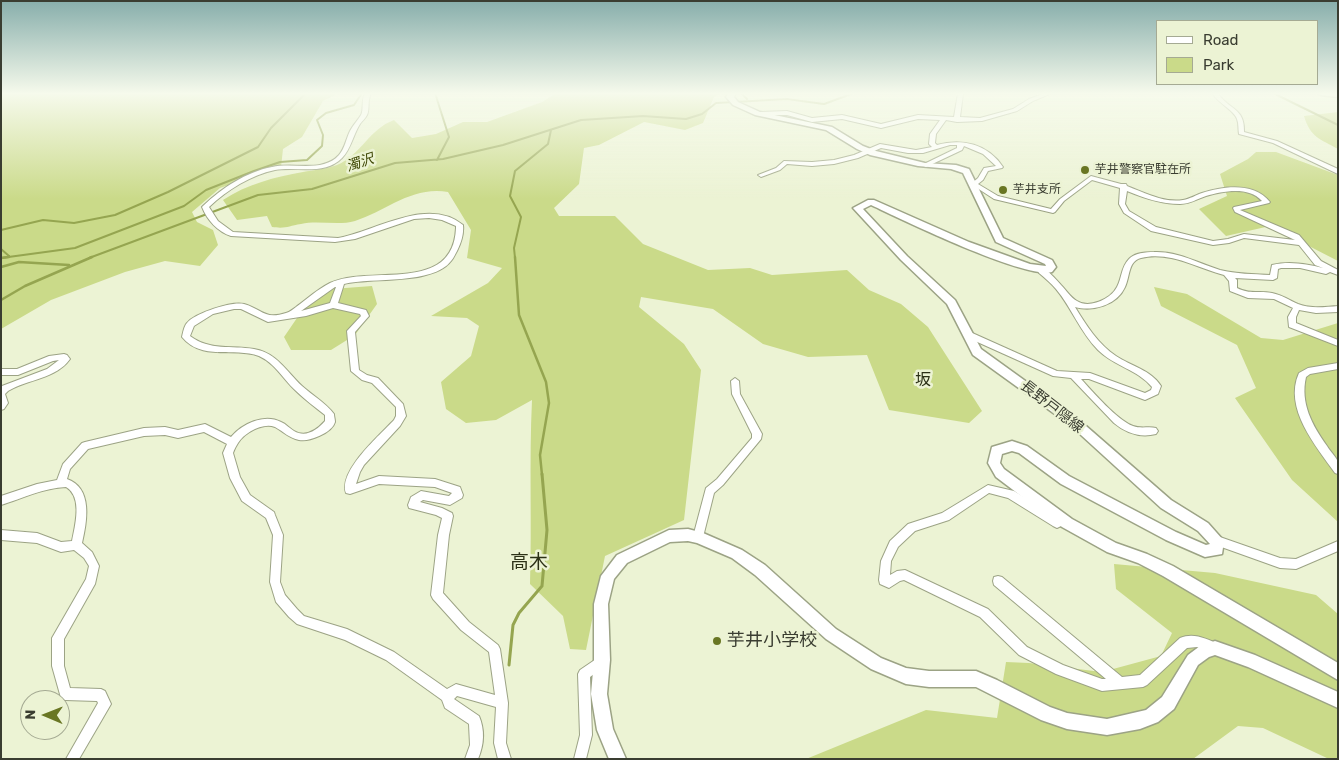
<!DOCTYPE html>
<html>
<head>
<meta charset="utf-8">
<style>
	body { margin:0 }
	#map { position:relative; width:1339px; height:760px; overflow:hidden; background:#ecf3d4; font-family:Rubik,sans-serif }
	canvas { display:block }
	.frame { position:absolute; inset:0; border:2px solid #3a3d31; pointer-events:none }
	.legend { position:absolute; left:1156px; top:20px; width:162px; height:65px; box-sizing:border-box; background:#ecf3d4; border:1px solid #a5aa93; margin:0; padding:6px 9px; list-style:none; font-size:15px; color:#3a3d31 }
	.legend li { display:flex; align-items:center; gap:10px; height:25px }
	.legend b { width:25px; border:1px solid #a5aa93 }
	.north { position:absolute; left:20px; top:690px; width:50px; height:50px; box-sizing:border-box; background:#ecf3d4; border:1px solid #a5aa93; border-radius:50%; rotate:271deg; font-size:14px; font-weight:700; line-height:20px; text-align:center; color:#3a3d31 }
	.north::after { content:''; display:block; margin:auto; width:18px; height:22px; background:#697623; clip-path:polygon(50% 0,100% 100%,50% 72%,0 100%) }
</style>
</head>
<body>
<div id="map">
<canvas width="1339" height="760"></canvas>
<div class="frame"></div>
<ul class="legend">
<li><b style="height:6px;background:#fff"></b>Road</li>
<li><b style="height:14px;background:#cada89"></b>Park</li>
</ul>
<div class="north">N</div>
</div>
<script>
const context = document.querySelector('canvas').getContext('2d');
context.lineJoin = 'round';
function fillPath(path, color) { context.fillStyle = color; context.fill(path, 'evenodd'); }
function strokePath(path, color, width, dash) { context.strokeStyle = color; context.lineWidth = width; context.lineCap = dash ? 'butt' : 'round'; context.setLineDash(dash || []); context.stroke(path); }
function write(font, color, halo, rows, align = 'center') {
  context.font = font + ' Rubik,"Noto Sans JP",sans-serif'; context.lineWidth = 5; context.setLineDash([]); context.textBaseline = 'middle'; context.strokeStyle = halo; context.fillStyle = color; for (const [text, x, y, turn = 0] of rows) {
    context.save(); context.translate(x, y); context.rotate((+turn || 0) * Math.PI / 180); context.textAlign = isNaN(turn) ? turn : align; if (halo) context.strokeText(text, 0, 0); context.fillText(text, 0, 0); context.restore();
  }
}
const green = new Path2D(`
	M1,93H339L323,101L302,137L283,149L281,167L220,188L192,212L197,222L213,230L218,245L200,266L165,261L125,272L51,300L1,329Z
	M556,93H723L714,97L703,123L685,130L644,122L599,145L584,148L579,184L554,208L559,216H615L643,244L708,270L750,268L772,275L847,270L869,290L901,304L928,327L982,411L969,423L889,410L867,355L808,357L763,344L713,309L641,297L639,307L684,344L701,370L684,520L605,556L586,650L570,649L563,616L530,584C532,523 529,462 532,400L496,420L466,423L446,409L441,382L471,356L479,326L467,318L431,316L488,283L502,268L467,258L471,230L448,192C411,186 387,211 355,221C338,226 318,220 301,224C288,226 286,229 272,227L267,216L237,220L223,200C247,184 275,177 303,172C313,170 327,169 337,165C361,155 369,129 394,120L412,138L436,134L463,122H487L542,102Z
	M1338,112V149C1320,139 1310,137 1304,116Z
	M1256,152H1276L1338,175V261L1270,226L1226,236L1199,209L1227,196L1220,174L1248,159Z
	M372,286L377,304L355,335L331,350H291L284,337L310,299L332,289Z
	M1154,287L1187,294L1261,338L1283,340L1338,323V522L1292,480L1235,398L1256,388L1237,345L1161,306Z
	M1114,564L1215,573L1316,595L1338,614V759H1329L1263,728L1238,726L1193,759H806L926,710L997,718L1006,662L1029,663L1102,672L1161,656L1172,633L1116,589Z`);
const streamFar2 = new Path2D(`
	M435,93L449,137L437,160
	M741,93L747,99
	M1273,93L1338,125
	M1,230L43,220L74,223L115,215L168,192L258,147L271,128L306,93
	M1,249L9,256
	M1,258L75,248L184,206L206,190L254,171L280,162L307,160L322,146L323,135L317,120L326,113L354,105L362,93
	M89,258L258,195L312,189L395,163L443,159L503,145L581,120L643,116L686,119L702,114L716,103L787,99L824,104L854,93
	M515,258L514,248L521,217L510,196L515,171L548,144L551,130`);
const streamFar1 = new Path2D(`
	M515,257L519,315L546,382L549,403L540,455L542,475
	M1,258L9,257
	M1,267L19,262L69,265
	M1,300L25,286L92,257`);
const stream = new Path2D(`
	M509,665L513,625L519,613L542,586L547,530L542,474`);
const minor = new Path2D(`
	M365,93H371C367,101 370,109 367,115C365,119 362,121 360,124C353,135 351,149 342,158C325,176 296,166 275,170C251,175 227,190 209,207L218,221L233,232L338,238C376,231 428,196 463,225C464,234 461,243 457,251C455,254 454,258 451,261C433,285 373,277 344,284L338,303L366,310L369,316L355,332L359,370L367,375L378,378L403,404L406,416L400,426L364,465L360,472L356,484L379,476L435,479L460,487L463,495L462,498L450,505L423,500L420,502L442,508L452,513L453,516L449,535L443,593L469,622L498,645L500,649L508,703L506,743L511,759H498L494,743L496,707L457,696L454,699L479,716C485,730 484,745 478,759H465L470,745L469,724L445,708L442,700L386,660L345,640L297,624L289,617L276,602L270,582L273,535L266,518L242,501L230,478L223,453L227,444L204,432L178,438L165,435L144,436L88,449L70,469L67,479C93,488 87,522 82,543L92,552L99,566L95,584L64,639V666L70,688L101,689L105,691L111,704L79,759H66L98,703L97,701L65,700L61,698L52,666V638L86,579L89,566L84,558L74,550L61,552L37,543L1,540V530L37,533L61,542L72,541C75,526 83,497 66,487C44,488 23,498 1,505V496L37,484L57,480L63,464L82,443L85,442L144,428L165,427L178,430L205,424L231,437C242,424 264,413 281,422C286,424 289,428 294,431C306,438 317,430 325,421V415C315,407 304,399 295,390C283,379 275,363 259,356C234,347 201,361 182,337C183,333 184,326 187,323C195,313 232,301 244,304C262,309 264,320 286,313C290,312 293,309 296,307C307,299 318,289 330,283C371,264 453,295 456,228V226L442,220L429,218L414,219L355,239L335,242L231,236C218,232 207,220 202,207L203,206C222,188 246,172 272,167C293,162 323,173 339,155C345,148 346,139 350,131C353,125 358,120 361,115C364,110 361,101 365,93ZM336,287L330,303L301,311L335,287ZM333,308L360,314L361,316L347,331L351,371L362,380L372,383L396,407V416L394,420C380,435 338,471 346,493L350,494L379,484L435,487L452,493L449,496L421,491L411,497L408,505L409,508L436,515L442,518L438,535L431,595L433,599L461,630L489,652L495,695L456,684L447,689L394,652L347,629L304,616L297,609L285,595L280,582L283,535L275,515L274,512L250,495L240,477L233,453C234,450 236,446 238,443C244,433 263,422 275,427C284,432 289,438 299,440C309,442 332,433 335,422C335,419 334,417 334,414C326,403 312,395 302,386C286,371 277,353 254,349C231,345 210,351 190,336L194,326L213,314L234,309H241L268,322L306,316Z
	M958,93L963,94L960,117L980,118L1013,109L1029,99L1045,93H1052L1033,101L1017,111L982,121L957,122L946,120L936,134L935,143L937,145C962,138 988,144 1003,167L1002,168L988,171L983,180L978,184L998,196L1051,209L1060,199L1091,176L1121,184H1126L1127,186C1145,193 1164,203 1183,200C1190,199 1196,195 1202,193C1224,186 1254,182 1270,202L1269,203L1240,210L1299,235L1321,261L1338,270V275L1330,272L1326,274L1300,268H1281L1278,269L1277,278L1273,280L1235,278L1237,280V288C1251,295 1258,290 1272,293C1282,295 1289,300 1298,304C1310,309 1325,307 1338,306V312L1316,313L1299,310L1296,317V323L1338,340V346L1289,327L1288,317L1293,308L1274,299L1248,298L1230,291L1229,281L1224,275C1197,268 1170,251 1141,258C1128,261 1130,277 1125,287C1117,305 1093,312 1075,307C1086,325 1098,344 1116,356C1131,366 1151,370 1161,386L1158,394L1145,400L1089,379H1081C1093,392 1117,420 1133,426C1141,429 1149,426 1156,428L1158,431L1156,434C1140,438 1126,433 1114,423L1071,378L1053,376L964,336L963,334L964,332H970L1057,371L1090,373L1145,393L1151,390L1152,387C1138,370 1114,366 1098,350C1080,332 1072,308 1056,289C1051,283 1045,278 1039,273L1038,271L1039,269H1045C1051,274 1056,279 1061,285C1067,291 1070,297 1077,301C1089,309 1111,299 1117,287C1122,278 1121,267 1129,259C1134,253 1146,252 1154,252C1178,251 1198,263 1220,270C1236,274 1253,274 1270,275L1272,265C1290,261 1306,264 1323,268L1315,265L1299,245L1244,238L1229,243L1213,245L1151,231L1124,213L1119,204L1120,188L1092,180L1064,201L1055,212L1053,213L994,199L971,184L978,178L984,168L996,166L983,154L964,146L962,150L926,167L924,166V164L957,148V145H950L923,153H908L881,148L858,158L834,164L812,166L787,164L780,170L761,177L758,175L776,168L784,161L812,162L834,160L854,155L880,144L916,150L932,147L929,144L930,134L940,120L918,119L881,128L842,119L812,122L787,115H762L760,114V112L787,111L812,118L842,115L881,124L918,115L954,117ZM1127,191C1144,198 1161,204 1180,204C1190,204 1197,199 1206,196C1223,191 1249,186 1262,201L1234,207L1233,208L1235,212L1295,240L1244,234L1228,239L1213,241L1156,227L1129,211L1125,204Z
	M1212,93H1218C1228,110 1245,107 1244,132L1277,141L1338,169V174L1273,143L1239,134C1238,129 1239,124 1237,119C1234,110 1219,104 1212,93Z
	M64,354L67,355L70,359C56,379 28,379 8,391L5,394L8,403L4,409L1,410L2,386L47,369L59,360L53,361L18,375H1V369H17L49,356Z
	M1338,363V369L1310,374L1306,377C1300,403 1312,425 1327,446C1330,451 1336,457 1338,462C1339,465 1338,471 1338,474L1335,473C1316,446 1283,408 1299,373L1308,368Z
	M735,378L739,381L740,394L762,434L761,439L723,485L714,493L703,537L702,540L698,542L694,540L693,537L706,488L717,479L752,438V434L732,394L731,381Z
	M988,485L1014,491L1061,520L1062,523L1061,526L1057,528L1053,526L1008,498L989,493L949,520L915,531L898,547L891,561L890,575L897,571L905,570L988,609L1027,647L1063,665L1102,679H1106L994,585L993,581L994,577L998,576L1002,577L1122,677L1140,675L1180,638C1194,632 1206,639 1219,644L1221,648L1219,652L1215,654L1197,647L1187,648L1147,685L1143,687L1102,691L1056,674L1019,655L980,617L904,580L900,581L889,588L880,584L879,580L881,561L890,541L908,524L942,513Z
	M1217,536L1280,558L1296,559L1338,541V551L1296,569L1280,568L1213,544L1212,541L1213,538Z
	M602,655L606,657L608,661L606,665L590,677L592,735L586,759H574L580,735L578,674L580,670Z`);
const major = new Path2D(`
	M729,93H736L734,97L738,102L760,112L832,127L863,146L876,151L925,163L956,165L969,169L1003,238L1052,260L1056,267L1052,272C1024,279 903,220 871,205L863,209L907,256L955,300L981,349L1078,419L1171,500L1208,523L1224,541L1222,554L1205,557L1166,540L1061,484L1019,453L1012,451L1002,454L1000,463L1004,469L1072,519L1116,543L1147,554L1173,566L1338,663V680L1163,576L1138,563L1107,552L1062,527L996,477L988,463L992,447L1012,441L1027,446L1069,476L1176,532L1206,545L1210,544L1198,531L1161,508L1070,425L973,355L947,304L901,260L853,208L868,200H874L969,242L1030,264L1046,266L1045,264L996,242L963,173L951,169L918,166L870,155L857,149L826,130L755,115L733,105L726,97Z
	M1317,93H1338V97L1321,95Z
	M688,529L703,533L742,550L765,565L836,629L881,658L906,668L929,671H976L997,680L1050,707L1067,713L1107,719L1146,710L1162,697L1188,655L1200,646L1215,641L1255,655L1338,692V708L1248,667L1215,655L1209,657L1198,665L1174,709L1158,722L1140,729L1107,735L1067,729L1041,720L976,687H929L906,684L871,669L826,639L755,575L732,558L697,543L688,541L670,542L627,563L614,579L608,604L610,660L607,694L613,729L626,759H609L597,730L591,694L594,660V604L601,576L617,555L669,530Z`);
const markers = [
	[1085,170,5,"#697623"],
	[1003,190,5,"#697623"],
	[717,641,5,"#697623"]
];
const farPoinames = [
	["芋井警察官駐在所",1095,170],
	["芋井支所",1013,190]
];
const farWaternames = [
	["濁沢",360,163,-18]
];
const streetNames = [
	["長野戸隠線",1052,407,38]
];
const neighbourhoodNames = [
	["坂",923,380]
];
const nearPoinames = [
	["芋井小学校",727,641]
];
const nearNeighbourhoodnames = [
	["高木",529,563]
];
fillPath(green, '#cada89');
strokePath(streamFar2, '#95a550', 2);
strokePath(streamFar1, '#95a550', 2.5);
strokePath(stream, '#95a550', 3);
strokePath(minor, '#9ca385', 2);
strokePath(major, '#9ca385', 3);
fillPath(minor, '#fff');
fillPath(major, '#fff');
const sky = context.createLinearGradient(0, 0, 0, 199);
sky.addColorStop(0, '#87aeab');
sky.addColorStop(0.47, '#f6faec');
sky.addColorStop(1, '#f6faec00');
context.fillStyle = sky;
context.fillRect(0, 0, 1339, 199);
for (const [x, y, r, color] of markers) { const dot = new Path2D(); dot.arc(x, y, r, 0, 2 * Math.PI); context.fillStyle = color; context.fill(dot); strokePath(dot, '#ecf3d4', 2); }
write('12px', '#3a3d31', '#ecf3d4', farPoinames, 'left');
write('italic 14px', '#3d4603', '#ecf3d4', farWaternames);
write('15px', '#3a3d31', '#ecf3d4', streetNames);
write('16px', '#2c3117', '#ecf3d4', neighbourhoodNames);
write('18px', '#3a3d31', '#ecf3d4', nearPoinames, 'left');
write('19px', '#2c3117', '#ecf3d4', nearNeighbourhoodnames);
</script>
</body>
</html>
